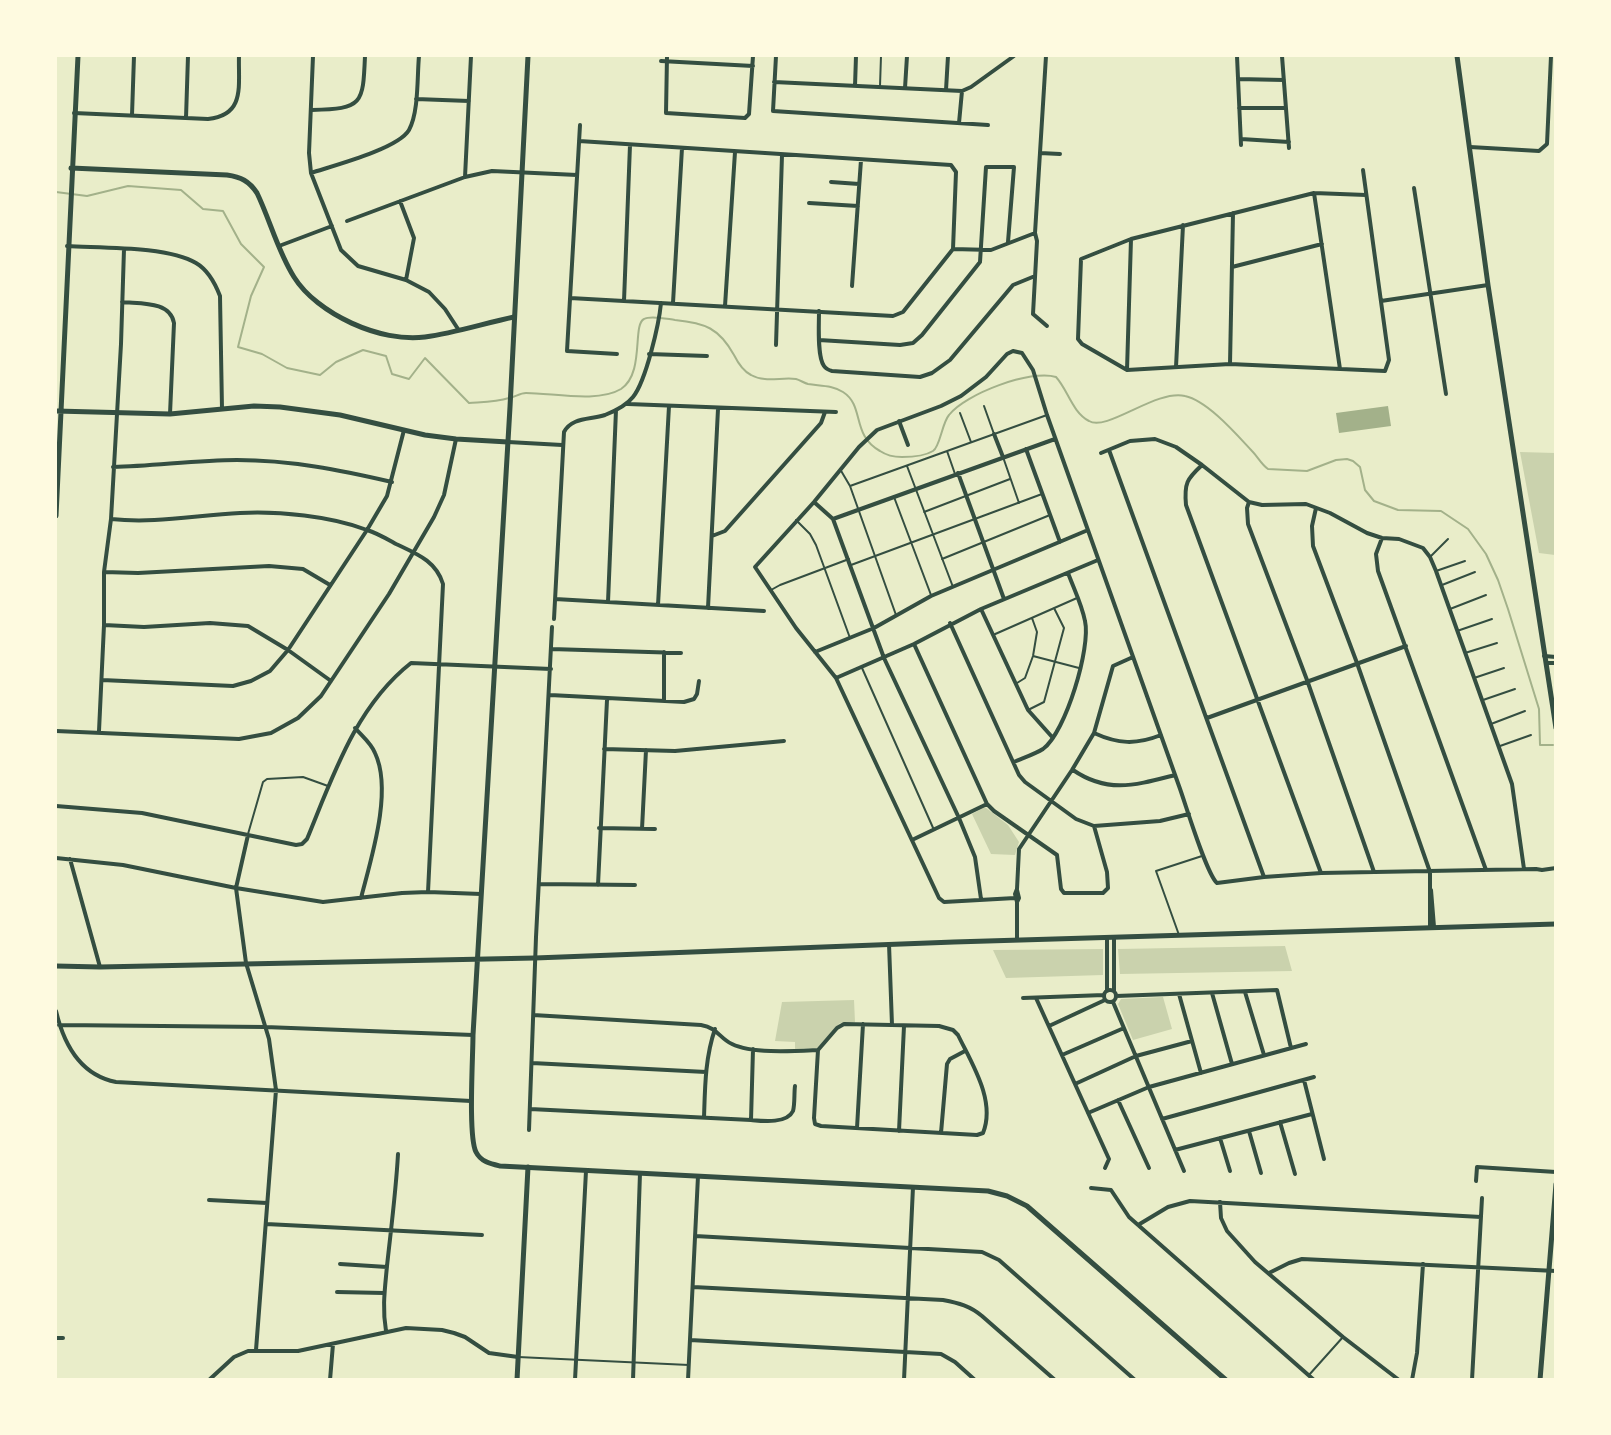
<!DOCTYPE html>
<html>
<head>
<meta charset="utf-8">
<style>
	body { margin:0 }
	#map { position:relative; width:1611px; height:1435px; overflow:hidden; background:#e9edc9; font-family:Karla,sans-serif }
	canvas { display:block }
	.frame { position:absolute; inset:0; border:57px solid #fefae0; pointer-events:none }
</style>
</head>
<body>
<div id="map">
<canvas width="1611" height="1435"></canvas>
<div class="frame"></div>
</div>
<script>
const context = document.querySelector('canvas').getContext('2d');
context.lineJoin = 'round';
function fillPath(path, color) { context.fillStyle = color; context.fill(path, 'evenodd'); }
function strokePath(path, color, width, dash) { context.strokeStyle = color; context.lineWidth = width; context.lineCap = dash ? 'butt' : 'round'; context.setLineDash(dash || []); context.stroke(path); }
const green = new Path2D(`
	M1520,452L1555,453V555L1539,553Z
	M985,807L1008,825L1019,842L1015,855L991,854L972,814Z
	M1285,946L1292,971L1120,974L1118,949Z
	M1103,949V975L1006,978L993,950Z
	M1163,997L1172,1029L1133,1040L1118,1004L1121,999Z
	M854,1000L855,1022L840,1023L817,1048L795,1049V1042L775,1041L782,1002Z`);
const water = new Path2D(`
	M1388,406L1391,426L1339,433L1336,413Z`);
const stream = new Path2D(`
	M56,192L87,196L128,186L181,190L203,209L223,211L241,244L264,267L251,296L238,347L262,354L287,368L320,375L336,362L363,350L386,356L392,374L409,379L425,358L469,403C482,402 496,402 509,398C515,397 520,393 526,393C553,393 598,403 621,389C645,373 632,325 644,319C651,315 667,319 675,320C705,323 719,328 734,355C738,363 743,371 751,375C765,383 781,377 796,379C800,380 804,383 808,384C821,386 832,385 843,392C865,406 851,435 880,451C886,455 894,457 902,457C911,457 925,456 933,451C940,447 942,423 949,415C965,394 1031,369 1056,377C1068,390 1072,412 1089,421C1107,432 1156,389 1185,396C1208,401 1237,435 1252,451C1258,457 1261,464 1268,469L1307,471L1336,460L1347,459L1353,461L1360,467L1365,490L1374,501L1398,510L1441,511L1468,529L1486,554L1498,580L1508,609L1539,709L1540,745H1553`);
const service = new Path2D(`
	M880,86L881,56
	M984,406L994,434
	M960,413L971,442
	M947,451L955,474
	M1003,457L1019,503
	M907,466L953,587
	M840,469L850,486L896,615
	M850,486L1047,415
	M894,497L931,595
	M924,512L1010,479
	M796,520L810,534L816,545L850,638
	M1430,557L1448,539
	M942,559L1050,515
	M851,565L1042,494
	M1436,571L1465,561
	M1442,585L1475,572
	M771,590L780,585L849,559
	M1450,609L1486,595
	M1457,631L1492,619
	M993,635L1077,598
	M1465,653L1497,643
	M1033,656L1079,668
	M862,668L934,830
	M1474,678L1504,668
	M1017,683L1025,678L1033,656L1037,632L1032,618
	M1483,700L1515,689
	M1028,710L1044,702L1064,628L1054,608
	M1491,724L1525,711
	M1500,746L1531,735
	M248,834L263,782L267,779L303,777L328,786
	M1179,935L1156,871L1202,856
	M518,1357L689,1365
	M1309,1375L1343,1337`);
const minor = new Path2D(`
	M313,56L309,153L311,173L341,250L358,266L406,280L429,292L445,309L458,329
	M667,56L666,113L745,118L749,114L753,56
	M776,56L773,111L988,125
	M1046,56L1035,233L1037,241L1033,314L1047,326
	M1237,56L1241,145
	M1282,56L1289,148
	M661,61L753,66
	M1238,79L1284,80
	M774,82L962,91L971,87L1014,56
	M855,86L856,56
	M905,88L907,56
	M946,90L948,56
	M416,99L469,101
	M1239,108H1286
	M312,110C363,109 363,104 365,56
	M74,113L208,119C246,115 238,85 239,56
	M132,115L134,56
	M186,118L188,56
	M959,123L962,91
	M580,125L567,351L617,354
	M1241,139L1289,142
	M579,141L951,165L956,172L953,249
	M1470,147L1539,151L1547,144L1551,56
	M1040,153L1060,154
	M1363,170L1389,360L1385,371L1230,364L1127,370L1082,344L1078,339L1081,259L1131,239L1314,193L1366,195
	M311,173C332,166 398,149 409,130C419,112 417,76 419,56
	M465,177L471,56
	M831,182L859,184
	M1414,188L1446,394
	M1314,193L1340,369
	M400,201L414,238L406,280
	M809,203L858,206
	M347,221L465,177L492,171L577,175
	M67,246C101,248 168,246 196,263C208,270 215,283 220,296L222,409
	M279,246L332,226
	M953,249L991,250L1035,233
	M1232,267L1322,244
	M852,286L861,160
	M570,298L893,316L903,312L953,249
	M624,301L630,145
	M1381,301L1488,285
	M122,302C141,304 170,301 174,323L170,414
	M673,303L682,148
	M725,306L735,152
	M819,311C819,324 817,357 824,366C826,369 828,370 832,371L920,377L932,373L950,360L1013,285L1035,276
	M819,340L900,345L913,343L922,335L980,262L986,167H1014L1008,242
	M776,345L782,155
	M649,354L707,356
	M1230,364L1233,213
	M1176,367L1183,225
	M1127,370L1131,239
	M628,404L836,412
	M899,421L908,445
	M994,434L1003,457
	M508,442L562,445
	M1026,449L1060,542
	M1109,450L1264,877
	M1101,453L1130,441L1155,439L1176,447L1202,465L1249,502L1262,505L1306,504L1330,513L1367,533L1382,538L1399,539L1423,548L1430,557L1436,571L1512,784L1524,869
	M1202,465C1187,479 1184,483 1186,505L1321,873
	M113,467C155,466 196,460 237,460C290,460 340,470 392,482
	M958,473L1004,599
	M814,502L833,519L884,658L959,818L975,857L981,899
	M1249,502L1247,508L1248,524L1307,680L1374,872
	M1316,508L1312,526L1313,546L1357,663L1430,872V927
	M111,519C155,524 197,515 240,513C278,511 331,516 367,530C377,533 387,539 396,544C417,554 436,561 443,584L428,892
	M833,519L1055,439
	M712,536L725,531L821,423L825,412
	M1382,538L1376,554L1378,571L1486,870
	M104,572L138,573L269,566L303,569L330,585
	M555,599L764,611
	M608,602L616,410
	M658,605L669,406
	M708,608L718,409
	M981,609L1028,710L1053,738
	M554,619L564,432C572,417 590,420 605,415C615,411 626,406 633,397C646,381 659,324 661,303
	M950,623L1019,775L1025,782L1076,819L1094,826L1160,821L1189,814
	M104,625L144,627L210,623L248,626L288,650L331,681
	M914,644L987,804L994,811L1057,855L1061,889L1064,893H1103L1108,888L1107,872L1094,826
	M551,649L681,653
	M815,652L874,628L931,596L1088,530
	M1544,656L1556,657
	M1546,663H1556
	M836,678L914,644L981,609L1098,560
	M102,680L233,686L251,681L270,671L288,650L367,530L387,496L404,430
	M550,695L684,702L694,699L697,694L699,681
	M664,701V652
	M1207,718L1406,646
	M355,728C362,736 371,743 375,753C393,791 371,859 361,898
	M56,731L239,739L271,733L298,718L321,696L389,594L434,517L444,495L456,439
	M99,731L104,625V572L111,519L121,344L124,249
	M1094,733C1118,744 1136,745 1161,735
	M604,749L675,751L784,741
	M1014,762C1023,758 1035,754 1043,749C1066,732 1091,647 1085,621C1082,605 1074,589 1068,573
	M1073,770C1108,794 1136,785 1175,775
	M56,806L142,813L296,845L302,844L307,839C333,776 356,706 411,663L551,669
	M599,828L655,829
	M642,829L646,750
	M248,835L236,888L246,963L269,1039L276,1090L256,1350
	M912,840L987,804
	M56,858L123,865L236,888L323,902L402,893L428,892L481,894
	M70,859L100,967
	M539,884L635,885
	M598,885L607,700
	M1431,890L1434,927
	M1015,898L944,902L939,898L836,678L796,628L755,567L814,502L859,447L877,430L941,406L961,396L986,377L1007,354L1013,351L1022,353L1033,370L1047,415C1091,539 1134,663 1179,786C1186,805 1206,873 1217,883L1264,877L1321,873L1536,869L1542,870L1556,868
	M1017,902L1015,894L1017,889L1019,849L1072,770L1094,733L1113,666L1133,657
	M1017,940V902L1019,898L1017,890
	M889,944L892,1025
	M1104 996a6 6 0 1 1 12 0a6 6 0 1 1-12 0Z
	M1107,991V938
	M1114,991V938
	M1245,992L1264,1055
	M1212,993L1232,1064
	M1179,994L1201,1073
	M1116,996L1277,990L1291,1048
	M1023,998L1104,995
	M1036,998L1109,1159L1105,1168
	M1113,1002L1184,1171
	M56,1011C64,1045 80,1075 116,1082L471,1101
	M533,1015L701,1025C718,1028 719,1038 732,1044C752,1054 796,1051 818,1050
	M844,1024L939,1026L953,1030L958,1035C972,1064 996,1101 983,1133L977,1135L821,1126L815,1124L814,1118L818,1050L837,1028Z
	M59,1025L265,1027L473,1035
	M1049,1026L1105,1000
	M1062,1055L1124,1028
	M532,1063L706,1072
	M1304,1080L1324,1159
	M1075,1084L1136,1056L1192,1041
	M1118,1100L1149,1168
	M530,1109L751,1120C762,1121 787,1124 793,1111C795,1104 794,1093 795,1086
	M1088,1113L1149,1087L1306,1044
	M704,1118C705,1088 705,1058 715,1029
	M1162,1119L1314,1077
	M751,1120L753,1049
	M1280,1122L1295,1174
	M857,1128L863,1024
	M529,1130L536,937L552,627
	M899,1131L904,1026
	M1249,1131L1261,1173
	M941,1133L947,1064L950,1059L965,1051
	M1220,1138L1230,1171
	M1175,1150L1312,1114
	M1476,1181L1477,1167L1556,1172
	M1091,1188L1111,1190L1129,1217L1314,1380
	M209,1200L267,1203
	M1220,1202L1221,1218L1227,1231L1255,1262L1343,1337L1399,1380
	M266,1224L482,1235
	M1138,1225L1168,1207L1190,1201L1481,1217
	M695,1236L982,1252L999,1260L1135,1380
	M340,1264L387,1267
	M1269,1273L1289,1263L1302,1259L1556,1271
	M693,1287L943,1300C959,1303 970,1306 982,1316L1055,1380
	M337,1292L384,1293
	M386,1331C382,1308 385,1288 387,1266C391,1229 396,1191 398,1154
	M56,1338H63
	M690,1340L941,1354L955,1362L975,1380
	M209,1380L234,1357L248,1351H298L406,1328L442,1330L454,1333L465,1337L489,1353L518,1357
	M330,1380L333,1344
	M575,1380L586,1171
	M633,1380L640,1173
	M688,1380L698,1176
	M904,1380L913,1187
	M1412,1380L1417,1353L1423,1264
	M1472,1380L1482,1198`);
const tertiary = new Path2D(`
	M71,168L227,175C241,177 249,181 257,193C270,220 278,252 294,277C317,314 381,343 425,337C455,333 485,323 514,317
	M56,411L170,414L254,406L280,407L340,415L425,435L456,439L508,442
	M56,516L78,56
	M517,1380L528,1167`);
const secondary = new Path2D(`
	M528,56L510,407L473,1035C473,1057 468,1136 476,1152C481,1162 491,1164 500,1166L988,1191L1007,1196L1027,1206L1226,1380
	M1457,56L1488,285L1556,728
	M56,966L100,967L535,958L954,942L1556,924
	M1540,1380L1556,1184`);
fillPath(green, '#cad2ad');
fillPath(water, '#a3b18a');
strokePath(stream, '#a3b18a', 2);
strokePath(service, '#344e41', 2);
strokePath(minor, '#344e41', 4);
strokePath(tertiary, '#344e41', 5);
strokePath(secondary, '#344e41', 5);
</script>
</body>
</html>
